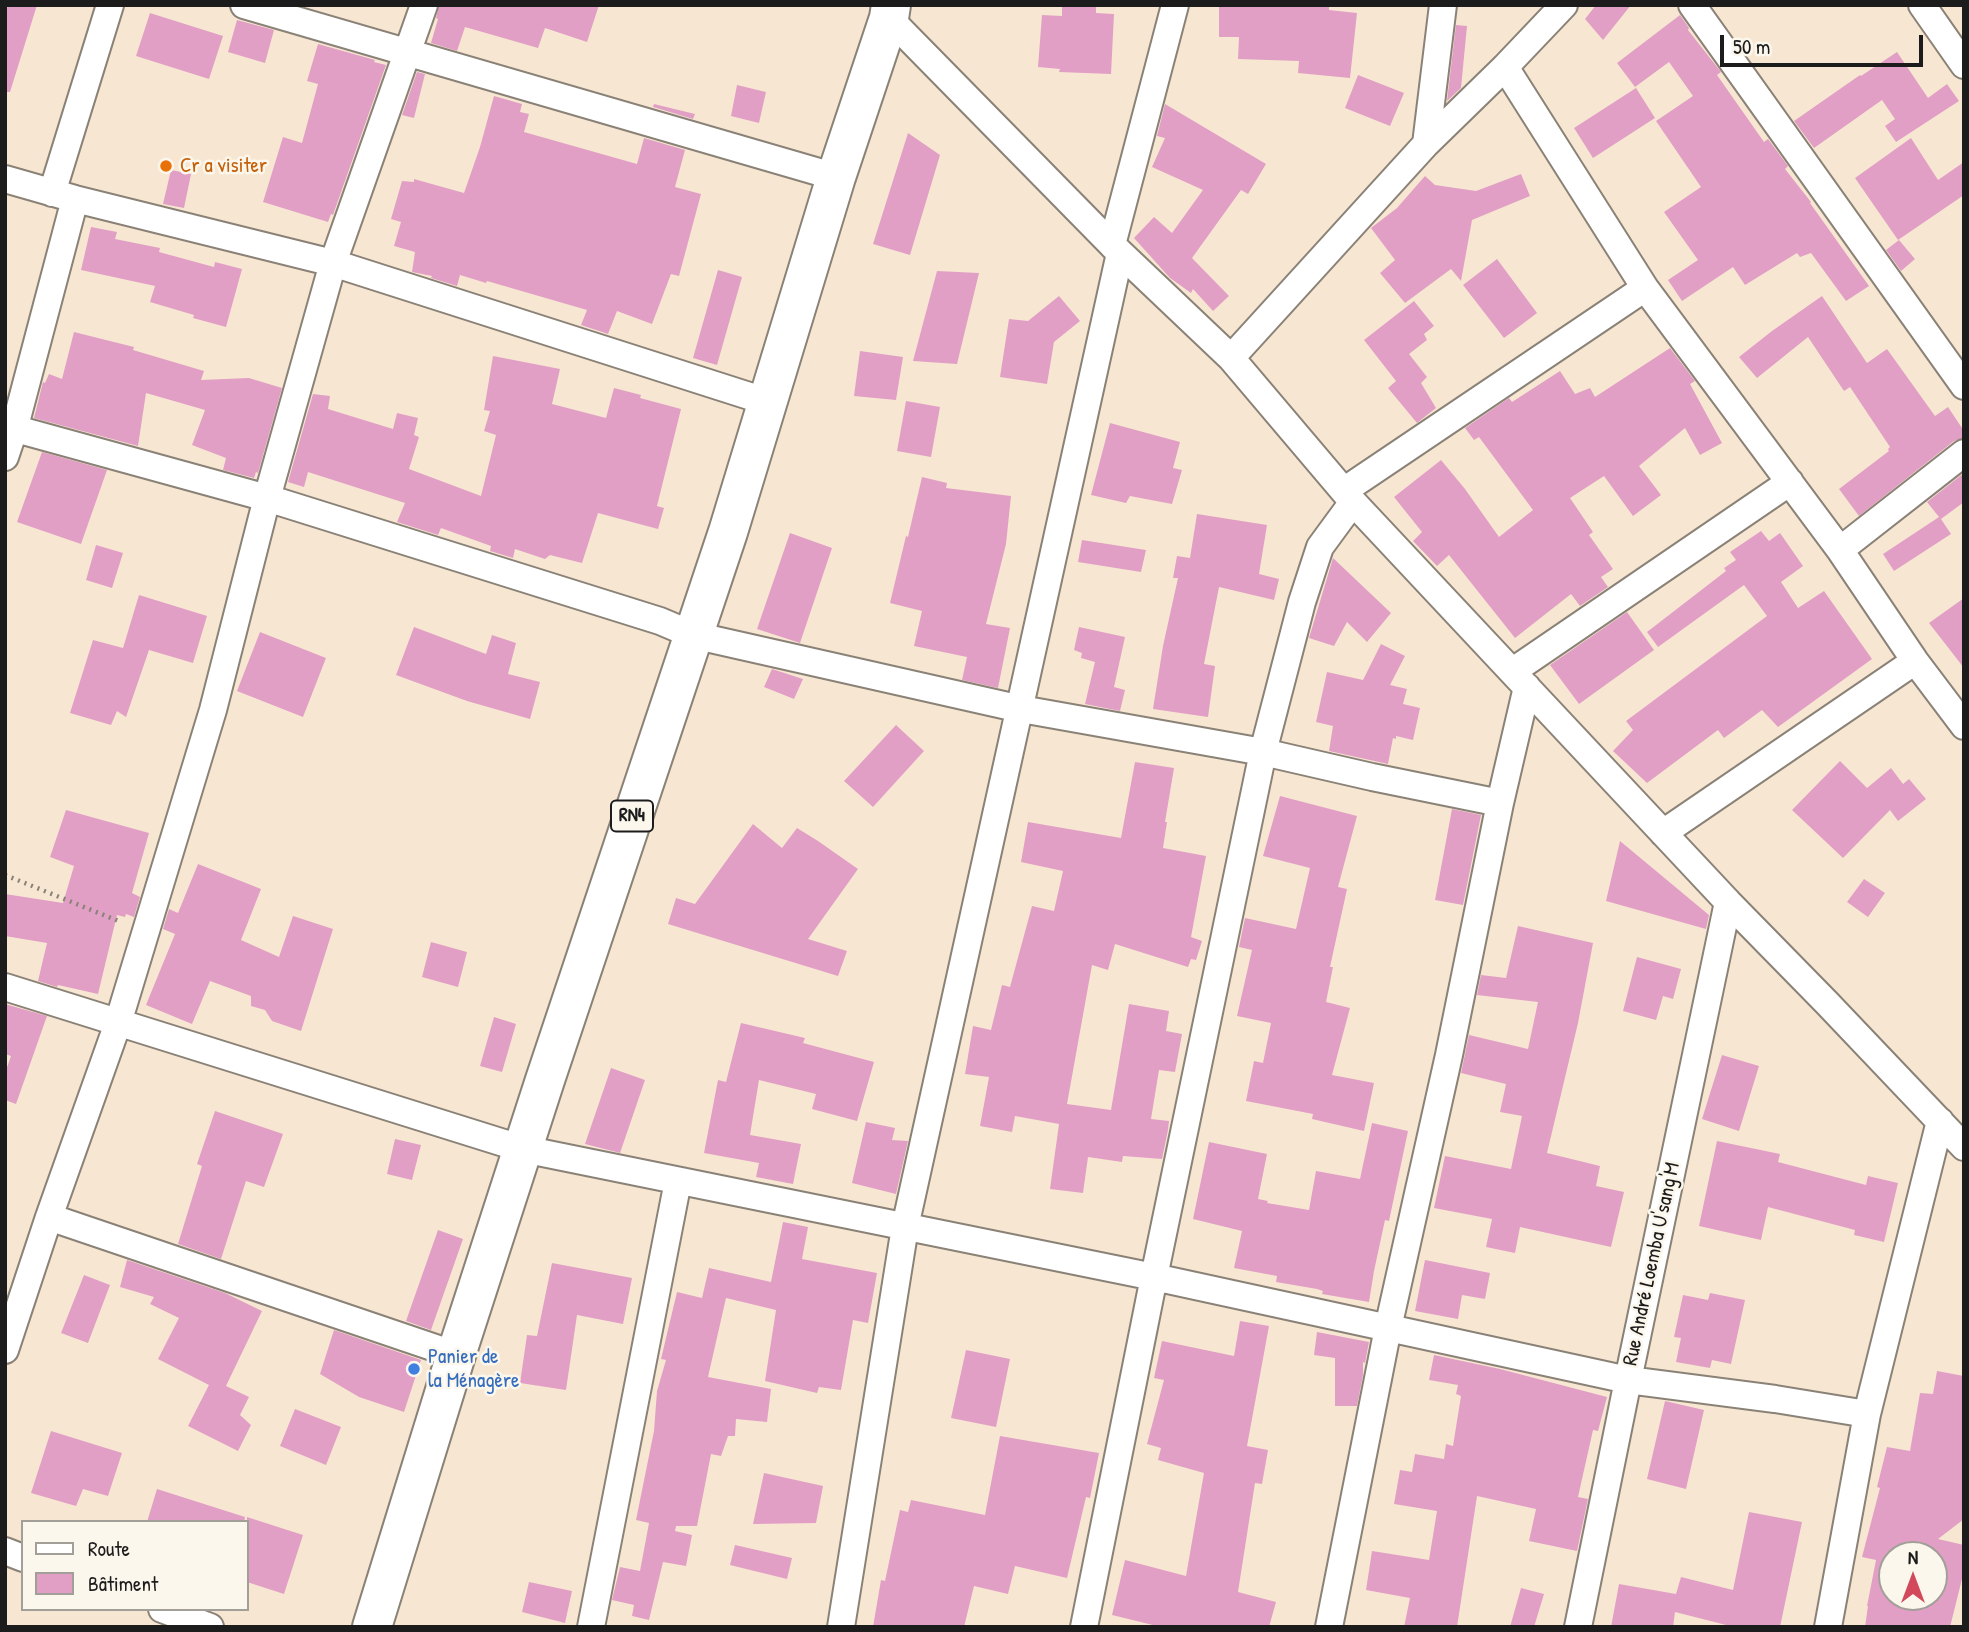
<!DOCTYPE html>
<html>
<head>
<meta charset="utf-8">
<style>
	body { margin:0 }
	#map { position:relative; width:1969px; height:1632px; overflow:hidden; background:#f7e7d2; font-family:"Patrick Hand",sans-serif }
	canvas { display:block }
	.frame { position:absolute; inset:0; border:7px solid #1c1c1c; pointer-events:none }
	.legend { position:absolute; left:21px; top:1520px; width:228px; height:91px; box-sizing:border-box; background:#fbf7ec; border:2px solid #a29f99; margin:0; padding:9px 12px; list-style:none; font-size:21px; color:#1c1c1c }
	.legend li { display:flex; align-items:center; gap:14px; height:35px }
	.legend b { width:35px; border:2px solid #a29f99 }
	.north { position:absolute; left:1878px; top:1541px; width:70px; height:70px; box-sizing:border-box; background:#fbf7ec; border:2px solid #a29f99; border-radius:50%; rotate:0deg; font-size:19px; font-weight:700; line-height:28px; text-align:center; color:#1c1c1c }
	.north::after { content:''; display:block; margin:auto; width:24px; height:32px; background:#d1495b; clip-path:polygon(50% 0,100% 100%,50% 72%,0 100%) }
	.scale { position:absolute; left:1720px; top:35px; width:203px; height:32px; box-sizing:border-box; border:4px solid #1c1c1c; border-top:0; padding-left:9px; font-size:21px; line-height:24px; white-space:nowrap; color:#1c1c1c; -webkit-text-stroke:5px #fbf7ec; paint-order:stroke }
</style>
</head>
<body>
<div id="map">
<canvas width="1969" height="1632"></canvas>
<div class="frame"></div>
<ul class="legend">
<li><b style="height:9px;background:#fff"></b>Route</li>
<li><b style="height:19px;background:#e29fc5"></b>Bâtiment</li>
</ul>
<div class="north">N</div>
<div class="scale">50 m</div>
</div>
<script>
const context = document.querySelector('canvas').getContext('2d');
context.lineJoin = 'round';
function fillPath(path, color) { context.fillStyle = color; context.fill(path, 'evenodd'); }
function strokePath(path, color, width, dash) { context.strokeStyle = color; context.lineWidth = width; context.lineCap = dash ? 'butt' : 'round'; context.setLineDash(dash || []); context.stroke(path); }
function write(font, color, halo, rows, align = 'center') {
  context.font = font + ' "Patrick Hand",sans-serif'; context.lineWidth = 5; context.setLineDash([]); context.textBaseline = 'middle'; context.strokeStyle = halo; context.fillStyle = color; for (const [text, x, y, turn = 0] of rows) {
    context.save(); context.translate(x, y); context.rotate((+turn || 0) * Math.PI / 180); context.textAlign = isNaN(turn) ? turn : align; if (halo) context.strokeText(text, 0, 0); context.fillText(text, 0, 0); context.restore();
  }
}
const building = new Path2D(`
	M8,5H37L10,92H5V15Z
	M439,5H599L587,42L545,28L538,48L465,27L457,51L431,43L438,19L436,18Z
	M1062,5H1096V13L1114,14L1111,74L1059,72L1060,69L1038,67L1042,15L1062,16Z
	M1219,5H1329V10L1357,13L1350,78L1298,73L1299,61L1238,59L1239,37H1219Z
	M1596,5H1631L1603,40L1585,19Z
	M150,13L223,36L209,79L136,56Z
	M1680,15L1689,28L1688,30L1721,72L1717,75L1764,142L1768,139L1788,166L1785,169L1811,202L1810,203L1869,286L1846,301L1811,253L1800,257L1797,253L1745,285L1733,267L1682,301L1668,280L1698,260L1664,212L1701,187L1656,121L1693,96L1669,62L1635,87L1617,63Z
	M237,20L274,30L265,63L228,52Z
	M1456,25L1467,26L1461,88L1447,101Z
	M318,44L375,60L374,62L386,65L333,215L331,214L328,222L263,202L283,137L302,143L318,84L307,81Z
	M1897,52L1928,98L1947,84L1959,101L1896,142L1885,126L1895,119L1882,100L1814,148L1794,121L1860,75L1861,76Z
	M417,72L425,74L414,118L402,115Z
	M1358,75L1404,93L1390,126L1345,108Z
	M737,85L766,92L759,123L731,116Z
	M1636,88L1655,118L1593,158L1574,128Z
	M494,96L522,104L520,112L529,114L524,132L637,164L644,138L685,150L675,187L701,194L679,276L671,274L652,324L617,311L608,334L581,325L587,310L487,281L486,283L460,275L457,286L431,278L432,276L412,272L415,252L394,246L401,222L391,219L402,181L414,182V179L464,193L480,147Z
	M654,104L695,114L693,119L653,107Z
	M1165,104L1266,164L1248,194L1241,190L1192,258L1229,296L1213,311L1193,289L1191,293L1170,278L1134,238L1154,217L1172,233L1203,190L1152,167L1165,138L1157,136Z
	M908,133L940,155L910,255L873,244Z
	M1911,138L1938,180L1964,162V195L1898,240L1855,178Z
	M171,170L191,174L184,208L163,204Z
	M1521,174L1530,196L1472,220L1461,281L1451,269L1405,303L1380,273L1395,260L1371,228L1397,208L1425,176L1435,185L1476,191Z
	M91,227L117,232L115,239L160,248L159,252L214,267L215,262L242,269L226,327L193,318L194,315L150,302L155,286L81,270Z
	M1899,240L1915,259L1901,271L1886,250Z
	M1497,259L1537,313L1504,338L1463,285Z
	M718,270L742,277L717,365L693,358Z
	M937,271L979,273L957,364L913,361Z
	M1059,296L1080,321L1054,342L1047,384L1000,377L1009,319L1028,321Z
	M1822,296L1867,363L1887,349L1935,416L1948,407L1964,431V438L1954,441L1859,516L1839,489L1889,451L1888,449L1890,447L1850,387L1844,391L1808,337L1757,378L1739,357L1772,331Z
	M1414,301L1434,326L1424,334L1427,340L1409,354L1427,377L1421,383L1436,408L1417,423L1388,388L1396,381L1364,340Z
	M74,332L134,347L133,350L204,371L201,380L249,378L282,388L258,473L256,472L254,478L223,470L226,458L192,445L205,410L146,393L138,446L34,418L43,382L45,383L49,374L62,379Z
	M1670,348L1695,381L1690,384L1722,443L1700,455L1685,428L1639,466L1661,495L1633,516L1604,476L1570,498L1593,532L1589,535L1613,569L1601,577L1608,587L1580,606L1571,594L1515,638L1449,555L1437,566L1413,541L1422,532L1394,497L1441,460L1465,489L1499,537L1533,510L1479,437L1474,440L1465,428L1509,398L1512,402L1560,371L1575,394L1590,388L1595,397Z
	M860,351L903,357L896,400L854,396Z
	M493,356L560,369L552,404L606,418L614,388L641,395L640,398L681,409L657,506L664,508L658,529L598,513L582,563L550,555L545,559L515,549L513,558L490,551L491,546L441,528L438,535L397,522L405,503L308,472L304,487L288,482L313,394L330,396L328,409L393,429L397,413L418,418L414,435L419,437L409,469L481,496L496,435L484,431L490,411L484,410Z
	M906,401L940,407L931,457L897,451Z
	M1110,423L1180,442L1173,468L1182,470L1172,504L1130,496L1126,503L1091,495Z
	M42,452L107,470L81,544L17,522Z
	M1964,473V502L1941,519L1951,534L1894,571L1883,554L1939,517L1927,502Z
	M922,477L947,483L946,488L1011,496L1006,544L986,624L1010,628L998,688L962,680L967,657L914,646L922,611L890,603L906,536L908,537Z
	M1197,514L1267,525L1259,574L1279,579L1274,600L1219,587L1204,664L1215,666L1208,717L1153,709L1163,646L1178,578H1173L1177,556L1190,558Z
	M1761,531L1769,541L1780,533L1803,566L1781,582L1798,608L1824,591L1872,659L1778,727L1762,710L1724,738L1718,730L1647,783L1613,751L1633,730L1626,721L1767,616L1744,585L1658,647L1647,632L1726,571L1724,568L1736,560L1730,552Z
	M790,533L832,548L800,643L757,629Z
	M1082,540L1146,550L1141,572L1078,562Z
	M96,545L123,553L112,588L86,580Z
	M1333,558L1391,613L1367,642L1347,622L1334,646L1309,638Z
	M139,595L207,616L193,663L149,650L126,717L117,711L111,725L70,713L93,640L123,648Z
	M1964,598V668L1929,623Z
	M1627,612L1654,650L1579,704L1550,665Z
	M414,627L486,654L492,635L516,643L508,674L540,682L530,719L467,701L396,675Z
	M1079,627L1125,637L1114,687L1125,690L1120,711L1085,704L1095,662L1081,658L1082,653L1074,650Z
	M260,632L326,658L303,717L237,691Z
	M1381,644L1405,656L1390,685L1407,689L1403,704L1420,708L1413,740L1396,736V739L1393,738L1388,764L1329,751L1333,726L1316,722L1327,672L1363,680Z
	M772,669L803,679L794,699L764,687Z
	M896,725L924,751L873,807L844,781Z
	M1840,761L1867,788L1891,768L1903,784L1909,779L1926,799L1898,821L1890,810L1843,858L1792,810Z
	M1135,762L1174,768L1165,822H1167L1163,848L1206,856L1191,937L1202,941L1196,960L1191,959L1188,967L1115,944L1108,970L1092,965L1067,1104L1111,1110L1129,1004L1169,1011L1166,1031L1182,1034L1175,1072L1159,1070L1151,1119L1169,1121L1168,1130L1162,1159L1123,1156L1122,1162L1088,1157L1083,1193L1050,1189L1059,1124L1015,1116L1012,1132L980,1126L989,1077L965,1074L973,1026L991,1030L1002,985L1010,987L1032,906L1054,911L1063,871L1021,862L1028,822L1121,838Z
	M1280,796L1357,816L1338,887L1347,889L1330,967H1333L1326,1002L1350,1008L1332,1075L1374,1083L1364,1131L1312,1119L1313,1114L1246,1101L1254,1061L1263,1063L1271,1023L1237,1016L1252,950L1239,947L1245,918L1296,929L1310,868L1263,856Z
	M1452,809L1481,815L1463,905L1435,900Z
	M66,810L149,833L132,893L140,897L134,917L126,914L125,917L117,915L98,994L58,985L57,987L38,981L47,943L5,936V894L63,903L74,866L50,857Z
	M753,824L782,848L797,828L818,841L858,869L808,939L847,951L838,976L668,924L676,898L695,904Z
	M1620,841L1709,915L1706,929L1606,901Z
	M198,864L261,889L241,940L279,957L293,916L333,929L301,1031L272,1021L265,1010L251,1006V996L210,981L192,1024L146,1005L175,934L163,929L169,909L178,913Z
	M1864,879L1885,893L1868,917L1847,902Z
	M1518,926L1593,943L1578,1023L1547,1153L1600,1166L1596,1186L1624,1192L1611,1247L1520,1227L1515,1253L1486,1247L1492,1219L1434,1208L1445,1156L1511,1169L1522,1116L1500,1112L1506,1084L1461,1073L1469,1035L1528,1049L1538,1002L1477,995L1481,975L1506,978Z
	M431,942L467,952L458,987L422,977Z
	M1637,957L1681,969L1673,999L1663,996L1656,1020L1623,1011Z
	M5,1004L47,1016L16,1104L5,1100V1073L11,1056L5,1054Z
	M494,1017L516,1024L502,1072L480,1066Z
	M741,1023L805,1038L803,1043L874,1062L857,1121L812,1109L816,1094L759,1080L750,1135L801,1144L793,1184L756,1177L759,1163L704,1153L718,1080L726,1082Z
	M1722,1055L1759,1066L1739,1131L1702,1119Z
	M611,1068L645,1080L620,1153L585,1144Z
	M215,1111L283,1134L264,1187L246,1181L221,1259L178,1244L202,1166L197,1164Z
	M866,1122L895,1128L892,1140L908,1141L896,1194L852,1183Z
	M1372,1123L1408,1131L1389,1221L1385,1220L1374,1271L1369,1302L1322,1294L1323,1291L1317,1289L1276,1282L1277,1276L1234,1268L1242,1231L1193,1219L1209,1142L1267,1154L1258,1199L1268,1201L1267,1203L1309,1210L1316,1171L1360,1179Z
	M395,1139L421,1145L412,1180L387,1174Z
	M1717,1141L1780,1154L1778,1162L1866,1185L1868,1176L1898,1183L1884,1242L1854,1235L1855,1230L1768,1207L1761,1240L1699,1226Z
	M783,1222L808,1227L802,1259L877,1273L868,1323L853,1320L841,1390L819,1387L817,1393L765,1381L776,1310L726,1298L708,1377L771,1389L767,1422L736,1419L735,1436H728L721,1456L711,1454L697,1526H676L675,1531L692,1535L686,1566L663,1562L649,1620L632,1616L634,1605L612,1600L620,1567L640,1571L649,1523L636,1520L654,1431L657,1391L666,1360L661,1359L677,1292L702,1298L709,1268L771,1282Z
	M438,1230L463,1239L431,1330L406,1321Z
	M127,1260L225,1293L262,1311L226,1386L249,1397L240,1415L251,1425L238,1451L188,1426L209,1385L158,1359L179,1318L150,1304L154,1297L120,1287Z
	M1425,1260L1490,1273L1485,1299L1462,1295L1458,1319L1415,1311Z
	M552,1263L632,1278L623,1324L577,1315L566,1390L520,1383L527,1335L537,1336Z
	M84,1275L110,1285L88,1343L61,1333Z
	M1710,1293L1745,1300L1731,1364L1712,1360L1710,1368L1676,1362L1681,1338L1674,1337L1683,1295L1708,1300Z
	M1240,1321L1269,1326L1247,1446L1268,1450L1262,1484L1255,1483L1238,1592L1276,1602L1269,1627H1161L1112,1615L1125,1560L1186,1576L1204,1473L1158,1460L1161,1448L1147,1444L1164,1380L1154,1378L1162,1341L1234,1356Z
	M334,1330L421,1360L404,1412L359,1397L320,1374Z
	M1317,1332L1369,1342L1365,1363L1363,1362V1375L1357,1406H1335V1358L1314,1355Z
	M966,1350L1010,1359L996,1427L951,1418Z
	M1434,1355L1500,1369L1607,1397L1598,1431L1593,1430L1578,1497L1588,1499L1577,1551L1529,1541L1536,1509L1477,1496L1457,1627H1404L1410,1598L1366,1590L1372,1551L1429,1560L1437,1511L1394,1504L1400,1470L1412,1472L1415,1454L1444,1459L1446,1444L1453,1446L1461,1396L1456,1394L1458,1385L1429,1380Z
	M1937,1371L1964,1376V1519L1938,1539L1964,1545V1571L1950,1627H1865L1868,1606H1867L1876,1560L1862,1557L1880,1488L1877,1487L1887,1447L1910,1451L1920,1393L1933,1394ZM1892,1555H1934V1597H1892Z
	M1665,1401L1704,1410L1686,1489L1647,1479Z
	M295,1409L341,1427L326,1465L280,1446Z
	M51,1431L122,1453L108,1496L83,1489L76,1506L31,1493Z
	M1000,1436L1099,1453L1090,1498L1086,1497L1067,1578L1015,1566L1008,1594L974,1586L964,1627H873L881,1580L885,1581L900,1510L908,1512L911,1500L985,1515Z
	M764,1473L823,1486L816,1523L753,1524Z
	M157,1489L245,1517L244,1522H147Z
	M1749,1512L1802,1522L1780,1627H1734L1675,1612L1673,1627H1611L1619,1584L1676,1594L1681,1577L1733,1590Z
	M247,1517L303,1535L284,1594L247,1582Z
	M735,1545L792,1558L787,1579L730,1565Z
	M529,1582L572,1591L565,1623L522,1612Z
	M1521,1588L1544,1594L1534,1627H1510Z`);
const path = new Path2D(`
	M5,875L121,922`);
const minor = new Path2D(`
	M244,5L836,177
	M1692,5L1964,386
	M1922,5L1964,65
	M889,18L1112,245L1231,358L1353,502L1728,902L1827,1003L1964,1147
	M1505,67L1645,288L1840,550L1915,661L1964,726
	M1426,144L1443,5
	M5,179L75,199L333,263L768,402
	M52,193L110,5
	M1112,245L1175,5
	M1231,358L1426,144L1505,67L1564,5
	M5,426L267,498L660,621L693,635L1021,709L1263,752L1372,777L1500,803
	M5,457L14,430L75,199
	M1345,490L1645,288
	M1840,550L1964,453
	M1513,671L1790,482
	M1663,833L1915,661
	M5,987L523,1149L1154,1277L1628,1380L1775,1399L1867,1414
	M49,1217L456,1355
	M5,1350L49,1217L118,1023L213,710L267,498L333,263L424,5
	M5,1551L23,1558
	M162,1609L210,1627
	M591,1627L678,1181
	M841,1627L905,1227L1120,253
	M1084,1627L1154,1277L1263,752L1302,602L1320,547L1353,502
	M1329,1627L1388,1328L1449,1055L1500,803L1527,687
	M1578,1627L1628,1380L1728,902
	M1828,1627L1867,1414L1940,1121`);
const trunk = new Path2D(`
	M372,1627L456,1355L545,1080L728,532L836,177L889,18L891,5`);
const markers = [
	[166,166,7,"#e8710a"],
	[414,1369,7,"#3f7fe0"]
];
const shields = [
	[632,816,42]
];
const shieldNames = [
	["RN4",632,816]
];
const foodNames = [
	["Cr a visiter",180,166]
];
const streetNames = [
	["Rue André Loemba U'sang'M",1652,1264,-78]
];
const shopNames = [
	["Panier de",428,1357],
	["la Ménagère",428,1381]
];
fillPath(building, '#e29fc5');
strokePath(minor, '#8a8277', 30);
strokePath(trunk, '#8a8277', 42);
strokePath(path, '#8a8277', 4.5, [2, 5]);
strokePath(minor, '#fff', 26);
strokePath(trunk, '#fff', 38);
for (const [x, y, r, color] of markers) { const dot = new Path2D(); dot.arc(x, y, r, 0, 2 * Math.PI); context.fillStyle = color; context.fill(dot); strokePath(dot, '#fbf7ec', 2.5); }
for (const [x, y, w] of shields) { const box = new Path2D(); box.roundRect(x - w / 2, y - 15.5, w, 31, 5); context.fillStyle = '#fbf7ec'; context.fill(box); strokePath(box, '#1c1c1c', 2); }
write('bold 19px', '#1c1c1c', null, shieldNames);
write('21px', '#c56008', '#fbf7ec', foodNames, 'left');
write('21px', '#1c1c1c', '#fbf7ec', streetNames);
write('21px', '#366cbe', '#fbf7ec', shopNames, 'left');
</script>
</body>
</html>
